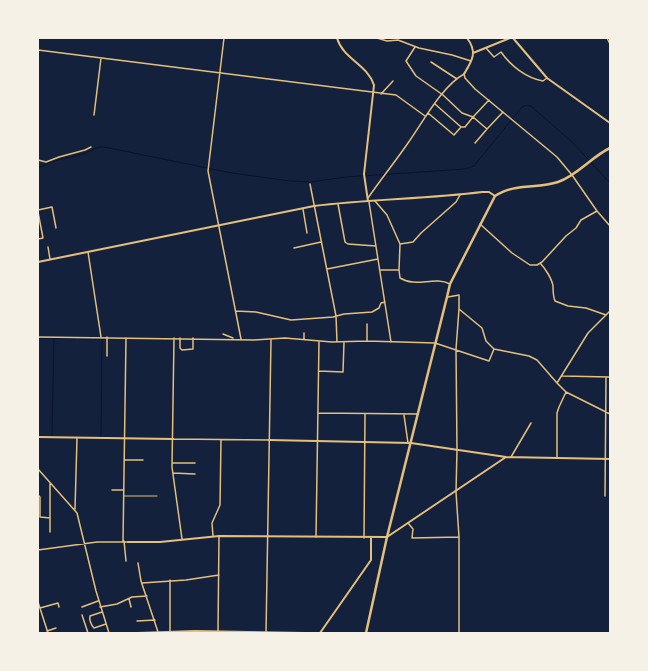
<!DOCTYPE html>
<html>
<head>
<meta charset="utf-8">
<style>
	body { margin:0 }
	#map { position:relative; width:648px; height:671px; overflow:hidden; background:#14213d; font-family:Montserrat,sans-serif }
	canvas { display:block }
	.frame { position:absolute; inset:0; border:39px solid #f6f1e7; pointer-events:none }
</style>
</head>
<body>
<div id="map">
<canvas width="648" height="671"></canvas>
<div class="frame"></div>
</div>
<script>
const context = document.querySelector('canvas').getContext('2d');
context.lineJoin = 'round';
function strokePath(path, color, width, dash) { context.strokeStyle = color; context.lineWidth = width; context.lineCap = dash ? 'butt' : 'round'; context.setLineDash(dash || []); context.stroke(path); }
const stream = new Path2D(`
	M38,168L54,161L83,154L99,147H104L232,173L290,181L310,182L346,177L465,169L474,166L522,107L527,105L532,107L572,142L610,183
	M38,338L76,339
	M79,339H105
	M52,436L54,338
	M101,437L102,339`);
const service = new Path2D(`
	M124,496H157`);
const minor = new Path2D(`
	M224,38L208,171L241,339
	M377,38L387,41L398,40L419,48L452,55L471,61
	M607,38L610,44
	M415,47L406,61L416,76L443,95L462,113L473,117L465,127H461L435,104
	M486,48L494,57L501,52C511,66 526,78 543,81L547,78
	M38,50L396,95L425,116
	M431,62L457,79
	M381,94L393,81
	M489,100L473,117L487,129L503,112
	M428,113L454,135L461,127
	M94,115L101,58
	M475,143L487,129
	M38,160L46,162L59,157L85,150L91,147
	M310,184L336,316L337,342
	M368,198C381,179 395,162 408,143C423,122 442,86 464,74L465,78L475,89L557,157L572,175L597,211L610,226
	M375,201L387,215L400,244L399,270L400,278C416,288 434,276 450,284
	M369,202L391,342
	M338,204L345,242L348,244L376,246
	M303,209L307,233
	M38,210L52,207L56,228
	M38,212L43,238L38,239
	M480,224L512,253L530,265H537L542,262L566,236L576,228L581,220L597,211
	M400,244L413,242L421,233L456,202L460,195
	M48,247L50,259
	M294,248L321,242
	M88,252L101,337
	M540,263C545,268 552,279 553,286C553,292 553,296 555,301L568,306L586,308L606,315
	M327,269L378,259
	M381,270H399
	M448,297L459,295V309L482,328L486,341L494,349
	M459,309L456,349L457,450L456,492L459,537V633
	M236,311L256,312L291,320L333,317L344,314L372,312L379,308L381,303L385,302
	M610,311L588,333L557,383L566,392L610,414
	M367,324V341
	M223,334L233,338
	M38,337L254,340L285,338L332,342L367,341L435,343L489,361L494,349L529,356L537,360L557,383
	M174,338L172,467L182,539
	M180,338V348L182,350L193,349V338
	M304,339V333
	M107,356V337
	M319,371L343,372L344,342
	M562,376L610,377
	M318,413L418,414
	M404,415L408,443
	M173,439L269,440
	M511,457L531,423
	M557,458V413L559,407L566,392
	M125,460H143
	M173,463H195
	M38,469L77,513L96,591L109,633
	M173,473L195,474
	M112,490H124
	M38,495L40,497V517L50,518
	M605,496L606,377
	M75,509L77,438
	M408,523L413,529L412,538L459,537
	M50,532V484
	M213,536L212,523L220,505L221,440
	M316,537L319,341
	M364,538L365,414
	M123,541L126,338
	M124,541L126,561
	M38,550L97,542H128
	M138,563L141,581L158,632
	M142,583L186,580L219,575
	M129,599L131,607
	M38,602L48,633
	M82,607L98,601
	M100,607L117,604L132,597L147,596
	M40,608L58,603L59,607
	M102,612L90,616C89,619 91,625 94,628L106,624
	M82,615L88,633
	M137,621L155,620
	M47,631L56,628
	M218,631L219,536
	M170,632V580
	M266,633L271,340`);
const tertiary = new Path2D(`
	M337,38C343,59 367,64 374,85L364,174L368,201
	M513,38L547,78L610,123
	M473,53L510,38
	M464,74C472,61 478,52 467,38
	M38,262L314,206C370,199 426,199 482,192H489L495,196
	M38,437L173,439
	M269,440L411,443L506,457L610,459
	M128,542H160L219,536L387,537L506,457
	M137,633L195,631L305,633
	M320,633L371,560V538`);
const primary = new Path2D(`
	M366,633L387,537L447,297L450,284L495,196C514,183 537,189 558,182C578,175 591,157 610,148`);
strokePath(stream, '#0b132b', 1);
strokePath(service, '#e5c07b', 1);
strokePath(minor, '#e5c07b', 1.5);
strokePath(tertiary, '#e5c07b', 2);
strokePath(primary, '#e5c07b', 2.5);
</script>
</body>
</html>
